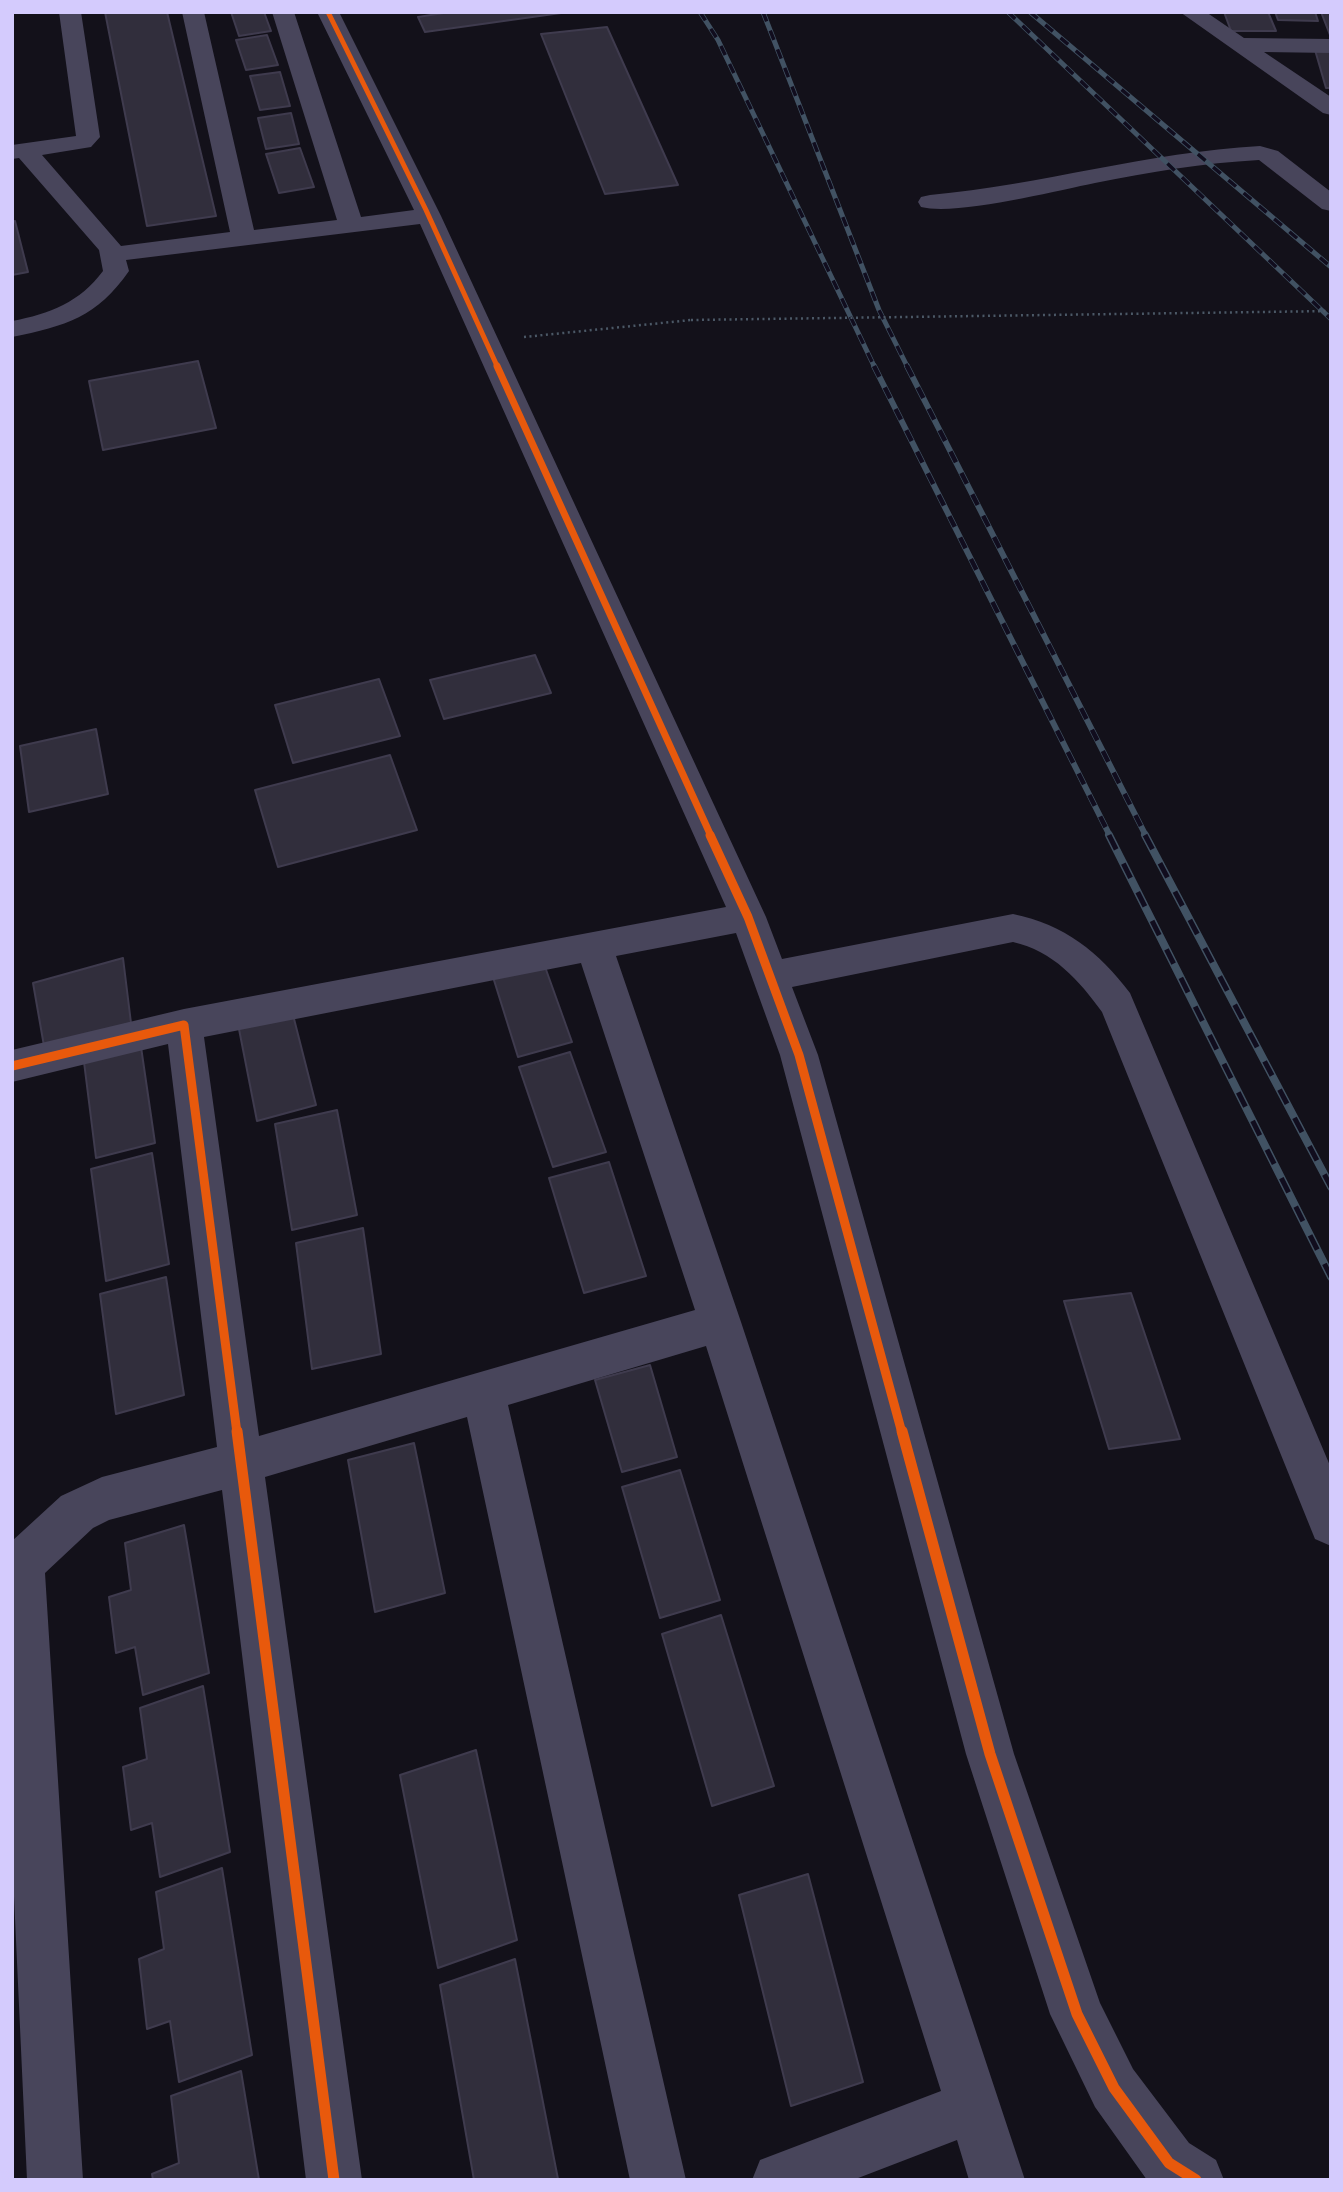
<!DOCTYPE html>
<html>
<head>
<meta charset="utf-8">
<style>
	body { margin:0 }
	#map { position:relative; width:1343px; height:2192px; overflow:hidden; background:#13111a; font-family:"DM Sans",sans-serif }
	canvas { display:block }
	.frame { position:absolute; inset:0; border:14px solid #d4cbfd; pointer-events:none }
</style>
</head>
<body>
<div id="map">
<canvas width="1343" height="2192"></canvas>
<div class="frame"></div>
</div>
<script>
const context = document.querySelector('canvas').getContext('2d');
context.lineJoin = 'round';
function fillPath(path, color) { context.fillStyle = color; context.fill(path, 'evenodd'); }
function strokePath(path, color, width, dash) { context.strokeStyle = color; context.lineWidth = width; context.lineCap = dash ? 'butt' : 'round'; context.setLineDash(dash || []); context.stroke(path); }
const building = new Path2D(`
	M105,12H167L216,216L147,226Z
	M231,12H264L271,31L239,36Z
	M450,12H561V13L425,32L418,17Z
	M1224,12H1268L1276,31H1231Z
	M1275,12H1315L1318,21L1278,20Z
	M1321,12H1331V35H1330Z
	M607,27L678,185L605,194L541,34Z
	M267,35L278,65L246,70L236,40Z
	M1315,50L1331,51V88H1326Z
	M280,72L290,106L260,110L250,76Z
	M291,113L299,144L266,149L258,118Z
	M300,148L314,187L279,193L266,154Z
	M15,221L28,272L12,275V222Z
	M198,361L216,428L103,450L89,381Z
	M535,655L551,693L444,719L430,680Z
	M379,679L400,736L293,763L275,705Z
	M96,729L108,794L29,812L20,746Z
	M390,755L417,830L278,867L255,790Z
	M123,958L131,1023L44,1046L33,983Z
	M544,964L572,1042L518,1057L493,977Z
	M292,1011L316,1105L257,1121L238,1024Z
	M140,1040L155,1143L96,1158L83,1054Z
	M570,1052L606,1152L553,1167L519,1067Z
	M337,1110L357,1215L292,1230L275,1124Z
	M152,1153L169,1264L106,1281L91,1169Z
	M609,1162L646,1276L584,1293L549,1178Z
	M363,1228L381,1354L312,1369L296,1243Z
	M166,1277L184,1395L116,1414L100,1294Z
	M1131,1293L1180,1439L1109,1449L1064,1301Z
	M650,1365L677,1457L622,1472L595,1380Z
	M414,1443L445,1593L375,1612L348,1460Z
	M680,1470L720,1600L660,1618L622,1487Z
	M184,1525L209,1673L143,1695L135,1647L116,1653L109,1597L131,1590L125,1543Z
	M721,1615L774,1786L712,1806L662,1634Z
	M203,1686L230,1852L160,1877L152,1823L131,1830L123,1767L147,1759L140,1708Z
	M476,1750L517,1940L438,1968L400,1775Z
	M222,1868L252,2055L179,2082L170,2021L147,2029L139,1959L164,1949L156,1892Z
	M808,1874L863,2082L791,2106L739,1895Z
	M515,1959L558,2179L474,2180L440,1985Z
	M241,2071L259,2180H153L152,2174L179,2163L171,2096Z`);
const path = new Path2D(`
	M524,337L691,320`);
const minor = new Path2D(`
	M59,12H81L100,137L91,147L42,155L121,246L230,232L182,12H204L254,230L337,220L272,12H294L361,217L414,210L317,12H339L441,216L766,917L782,959L1013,914C1065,925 1098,951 1130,993L1331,1468V1546L1315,1539L1102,1012C1079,980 1053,951 1013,942L792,987L818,1055L1014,1754L1100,2003L1133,2069L1189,2143L1216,2160L1224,2180H1147L1095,2107L1050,2014L966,1754L780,1055L736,933L616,956L741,1322L1025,2180H969L957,2140L853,2180H752L760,2160L941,2091L706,1346L508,1405L686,2180H630L467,1417L265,1477L362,2180H306L222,1490L109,1520L93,1528L45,1573L83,2180H27L12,1853V1541L61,1496L102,1477L217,1447L168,1044L12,1082V1050L184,1009L726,907L420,224L126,260L129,271C97,317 66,326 12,337V321C50,314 80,302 103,271L99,250L19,158L12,159V145L76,136ZM581,963L695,1310L259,1436L204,1037Z
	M1180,12H1206L1244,38L1331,39V53L1264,52L1331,97V115L1323,113Z
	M1260,146L1278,151L1331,192V211L1322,209L1259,160C1203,163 1150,172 1095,183C1055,191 957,216 921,207L918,202L921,197L930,195C1041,185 1148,152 1260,146Z`);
const railFar2 = new Path2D(`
	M700,12L718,40L875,368
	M763,12L879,310L908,368
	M1008,12L1331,319
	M1030,12L1331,267`);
const railFar1 = new Path2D(`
	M874,366L1110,836
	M907,366L1146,836`);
const rail = new Path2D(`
	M1109,835L1331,1277
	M1145,835L1331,1187`);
const pathBridge = new Path2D(`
	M691,320L1331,311`);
const cyclewayFar3 = new Path2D(`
	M328,12L426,210L498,368`);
const cyclewayFar2 = new Path2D(`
	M497,366L711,836`);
const cyclewayFar1 = new Path2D(`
	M710,835L748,917L799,1055L902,1433
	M12,1066L184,1025L237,1433`);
const cycleway = new Path2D(`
	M237,1431L334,2180
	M902,1431L990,1754L1077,2014L1114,2088L1169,2163L1196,2180`);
fillPath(building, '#312e3c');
strokePath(building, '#3f3b4e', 2);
strokePath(path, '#4b5866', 2.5, [2, 3.5]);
fillPath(minor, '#48455b');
strokePath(railFar2, '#415263', 5);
strokePath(railFar1, '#415263', 6);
strokePath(rail, '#415263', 8);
strokePath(railFar2, '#110d1e', 3.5, [10]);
strokePath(railFar1, '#110d1e', 4.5, [12]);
strokePath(rail, '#110d1e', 5, [16]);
strokePath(pathBridge, '#4b5866', 2.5, [2, 3.5]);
strokePath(cyclewayFar3, '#e8590c', 5);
strokePath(cyclewayFar2, '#e8590c', 7);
strokePath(cyclewayFar1, '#e8590c', 9);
strokePath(cycleway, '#e8590c', 11);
</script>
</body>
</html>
